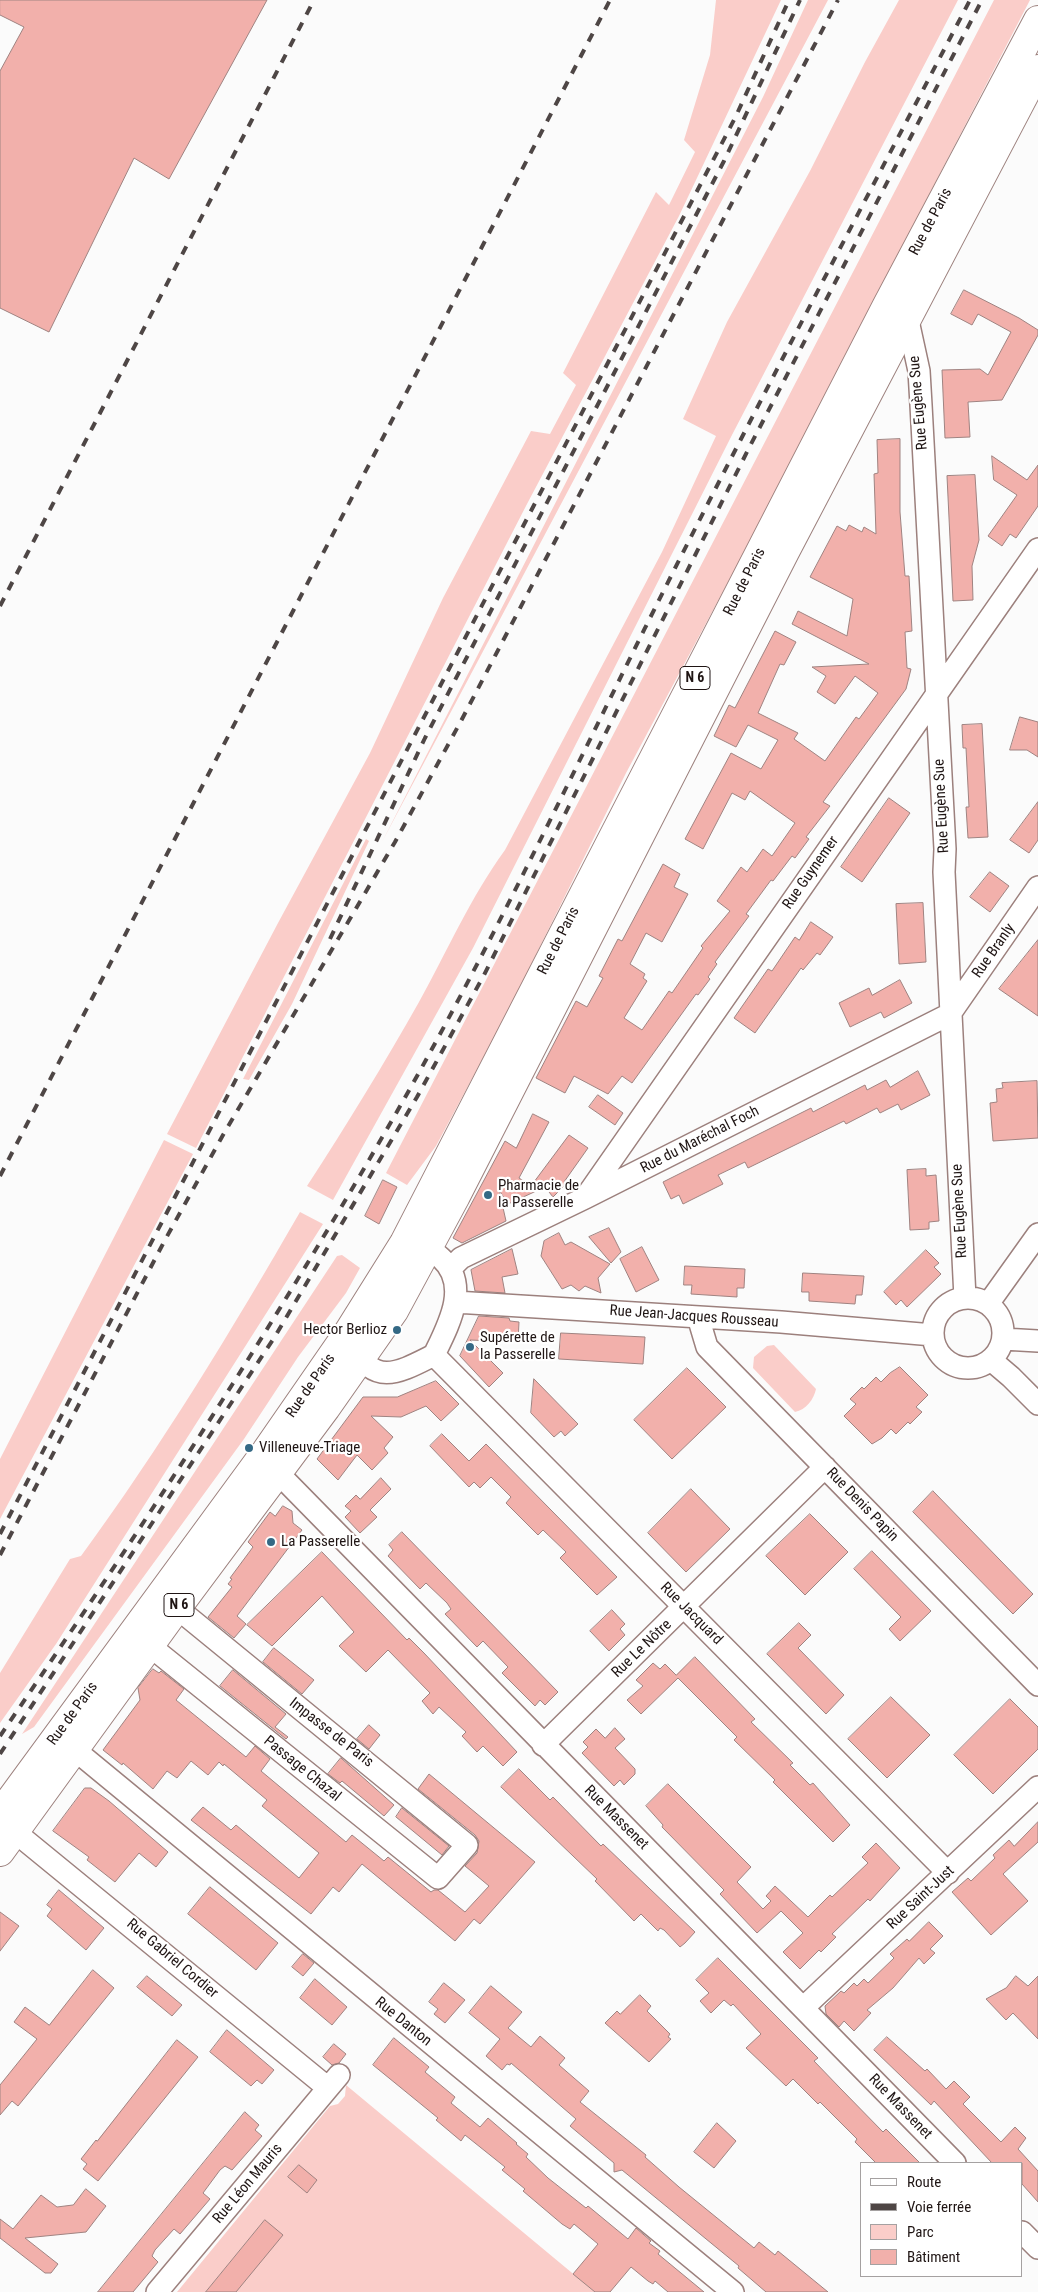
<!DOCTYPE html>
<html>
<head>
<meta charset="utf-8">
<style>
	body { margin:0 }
	#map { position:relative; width:1038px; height:2292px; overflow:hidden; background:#fbfbfb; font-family:"Roboto Condensed",sans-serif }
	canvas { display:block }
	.legend { position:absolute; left:860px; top:2162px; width:162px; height:115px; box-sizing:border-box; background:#fff; border:1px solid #a5a1a1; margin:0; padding:6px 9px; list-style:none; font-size:15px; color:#1f1514 }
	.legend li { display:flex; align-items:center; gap:10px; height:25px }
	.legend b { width:25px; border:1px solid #a5a1a1 }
</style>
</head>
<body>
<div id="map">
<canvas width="1038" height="2292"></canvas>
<ul class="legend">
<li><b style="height:6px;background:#fff"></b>Route</li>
<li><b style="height:6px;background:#4e4645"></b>Voie ferrée</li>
<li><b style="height:14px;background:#facdc9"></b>Parc</li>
<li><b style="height:14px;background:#f2b0ab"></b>Bâtiment</li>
</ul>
</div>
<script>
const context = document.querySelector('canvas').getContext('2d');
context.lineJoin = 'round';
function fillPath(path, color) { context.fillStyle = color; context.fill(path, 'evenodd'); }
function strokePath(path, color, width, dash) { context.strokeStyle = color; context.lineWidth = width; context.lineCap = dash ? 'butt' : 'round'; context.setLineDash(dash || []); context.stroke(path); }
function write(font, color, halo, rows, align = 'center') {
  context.font = font + ' "Roboto Condensed",sans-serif'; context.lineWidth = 4.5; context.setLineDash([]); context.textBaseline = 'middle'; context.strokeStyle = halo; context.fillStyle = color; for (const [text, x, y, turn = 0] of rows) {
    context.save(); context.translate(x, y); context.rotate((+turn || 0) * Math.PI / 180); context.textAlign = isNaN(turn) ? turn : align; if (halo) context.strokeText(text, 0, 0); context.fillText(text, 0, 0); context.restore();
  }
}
const green = new Path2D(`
	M716,0H781L679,216L527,504L196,1148L167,1134L278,923L370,753L443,598L531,431L550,434L576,385L563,373L656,192L669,205L695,152L684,140L710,55Z
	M808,0H828L382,842L763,97Z
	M899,0H958L733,433L473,948L333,1200L307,1186C346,1126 384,1064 419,1002C448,950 470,898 505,850L662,552L716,436L683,419L727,322L810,171L865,62Z
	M994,0H1030L735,569L626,773L506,1015L436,1146L407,1185L386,1173Z
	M366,839L369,841L292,1004L249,1080L243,1079Z
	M164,1140L193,1154L0,1519V1459Z
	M300,1212L323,1224L56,1644L0,1723V1673L70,1559L81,1556C161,1447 232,1330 300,1212Z
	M342,1255L360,1268L346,1293L298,1357L244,1439L34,1727L22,1734L337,1256Z
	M774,1345L816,1389C814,1399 806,1410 795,1412L753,1368L754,1357L767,1346Z
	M346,2085L595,2292H177L330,2106L338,2104L345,2096Z`);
const building = new Path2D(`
	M0,0H267L169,179L134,158L49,332L0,308V71L24,27L0,15Z
	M964,290L1019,318L1038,330V335L1002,400L968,402L970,437L945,438L942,370L980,369L988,375L1011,332L978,314L972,325L951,314Z
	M900,439V512L905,576H909L912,631L905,632L907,668L911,669L906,689L823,802L830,806L806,837L809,839L795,858L792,856L773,881L771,880L746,914L749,916L715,962L717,964L708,977L710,979L698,995L696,994L632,1083L622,1076L608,1094L574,1076L565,1093L536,1078L576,1001L587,1007L603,978L599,976L618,939L622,941L663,864L680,874L674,887L688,894L662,942L646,933L630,964L645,974L643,978L647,981L624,1018L642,1030L669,991L672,993L703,948L701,946L730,911L717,901L741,867L747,872L763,849L772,856L795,823L750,791L745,800L732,793L703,849L685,839L731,753L761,769L778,740L748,725L736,747L714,736L729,705L735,708L775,631L796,642L784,665L780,664L758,713L798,733L794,739L825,761L856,717L859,719L878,693L855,676L835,704L817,692L826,676L812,667L869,664L792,624L798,611L847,636L853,599L810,577L837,526L846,531L849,525L862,532L864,527L876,534L874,474L878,473L877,440Z
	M992,456L1027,480L1038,465V506L1016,538L1010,534L1002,546L988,536L1017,495L994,480Z
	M975,475L979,540L972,566L973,600L953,601L947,476Z
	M1020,717L1038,722V757L1027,750H1010Z
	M982,724L988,837L968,838L966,807H969L966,748H963L962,725Z
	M889,798L910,813L862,882L841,867Z
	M1038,802V840L1029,853L1010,840Z
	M990,872L1009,886L990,912L970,897Z
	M923,903L926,962L899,964L896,904Z
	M811,922L833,937L820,955L817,953L803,970L801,968L755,1033L734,1018L768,969L772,971L795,937L799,940Z
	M1038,940V1016L999,989Z
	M900,980L912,1003L884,1018L881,1012L850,1027L839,1003L869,988L872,995Z
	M918,1071L930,1095L901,1110L898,1104L880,1113L877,1108L846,1124L844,1121L748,1168L745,1162L718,1175L723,1184L683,1204L679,1195L671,1199L663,1182L811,1108L813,1112L865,1085L867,1090L886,1080L890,1087Z
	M1037,1081L1038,1138L993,1141L990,1103L997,1102L996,1089L1003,1088L1002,1083Z
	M598,1095L623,1113L615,1125L589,1107Z
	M533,1114L549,1122L519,1178L531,1186L569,1135L588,1148L564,1182L566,1184L553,1197L545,1187L508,1204L499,1190L506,1221L462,1243L453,1238L505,1141L516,1148Z
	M926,1169V1176L936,1175L939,1221L929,1222V1229L910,1230L907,1170Z
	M383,1180L397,1187L379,1224L365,1216Z
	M609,1228L621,1252L611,1263L589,1237Z
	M559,1233L565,1245L571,1242L610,1264L598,1278L601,1293L585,1286L579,1291L571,1285L562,1289L541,1256L544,1241Z
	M642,1247L659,1280L636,1292L620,1259Z
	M512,1249L518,1274L502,1277L505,1293L475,1291L471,1270Z
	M926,1250L939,1263L934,1267L941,1274L907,1307L901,1300L896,1305L884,1292Z
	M685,1266L745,1269L744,1288H737V1297L691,1294L692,1285H684Z
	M803,1273L864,1276L862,1295H856L855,1304L809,1301V1292H802Z
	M479,1316L509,1318L510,1321L519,1322L518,1342L470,1340L503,1373L489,1387L460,1356Z
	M561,1333L645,1337L643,1364L559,1359Z
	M900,1367L928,1395L916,1407L922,1412L910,1424L908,1422L896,1434L891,1429L882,1438L872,1444L844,1416L856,1404L850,1399L862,1387L864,1389L876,1377L881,1382L890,1373Z
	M687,1368L726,1407L672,1459L634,1420Z
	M534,1379L578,1424L565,1436L561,1431L554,1437L531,1413Z
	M436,1381L459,1404L441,1421L426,1406L401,1417L371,1416L393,1437L384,1448L388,1453L372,1470L357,1455L338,1480L317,1459L363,1397H397Z
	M442,1434L469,1461L486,1444L617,1577L597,1595L560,1558L566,1552L543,1530L538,1535L506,1503L511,1497L491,1477L480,1488L474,1482L469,1487L430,1446Z
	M381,1478L391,1489L370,1510L377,1517L360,1533L345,1517L351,1511L345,1506L356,1495L360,1499Z
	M691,1489L730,1529L686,1572L648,1533Z
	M933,1491L1033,1594L1013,1614L913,1512Z
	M283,1506L292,1511L293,1523L302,1530L237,1616L246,1624L234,1638L208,1617L232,1587L228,1584L232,1579L230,1578L253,1547L248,1542L270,1512L275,1516Z
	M810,1514L848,1552L805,1595L766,1556Z
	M402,1532L558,1692L545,1705L540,1700L535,1706L502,1673L508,1667L483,1641L477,1647L445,1614L451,1609L447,1603L426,1583L420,1589L388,1556L393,1550L389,1545Z
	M872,1551L931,1611L900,1641L889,1629L901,1617L854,1569Z
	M322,1552L407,1640L409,1638L424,1653L517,1752L503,1766L483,1746L477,1752L462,1736L466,1732L439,1707L433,1714L422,1701L430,1693L388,1650L366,1672L339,1646L354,1632L322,1596L272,1646L247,1625Z
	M612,1610L625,1624L620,1629L625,1635L609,1651L590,1631Z
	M799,1623L811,1635L798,1648L844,1695L826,1714L767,1654Z
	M274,1648L314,1680L302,1694L263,1662Z
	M695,1657L755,1719L751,1722L793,1763L790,1765L810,1785L813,1783L850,1825L833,1842L773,1782L775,1780L734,1740L737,1737L678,1678L641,1714L627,1700L643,1686L636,1680L653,1663L660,1669L665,1664L676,1675Z
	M153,1669L159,1673L161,1671L184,1689L176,1700L246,1757L255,1746L270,1759L261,1771L346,1842L352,1835L384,1861L388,1857L431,1892L434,1890H438L465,1912L489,1886L465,1866L477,1853L479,1841L475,1835L418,1789L429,1774L535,1862L480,1924L474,1919L455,1941L362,1864L339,1892L333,1887L311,1914L191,1820L203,1807L231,1830L236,1825L299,1878L319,1853L262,1806L267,1800L224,1764L223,1766L219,1762L208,1775L191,1761L177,1778L167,1771L153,1789L123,1763L122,1765L103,1750L140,1700L138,1688Z
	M233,1670L286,1714L275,1727L288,1737L286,1739L220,1686Z
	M891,1697L930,1735L887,1778L848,1739Z
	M1010,1699L1038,1727V1749L993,1794L954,1755Z
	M369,1725L380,1735L369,1749L357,1739Z
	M615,1728L625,1739L615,1748L635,1769V1774L624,1785L620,1780L614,1786L582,1753L588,1747L583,1742L596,1729L605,1738Z
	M341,1758L394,1805L384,1816L342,1781L340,1783L328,1774Z
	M519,1769L550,1800L553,1797L601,1846L603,1844L695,1932L685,1943L680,1947L664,1930L660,1928L658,1931L641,1914L634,1921L595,1881L597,1879L501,1787Z
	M668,1784L751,1867L737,1882L763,1909L771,1901L766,1896L775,1886L808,1917L830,1895L832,1897L868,1863L862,1857L876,1843L900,1868L870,1901L868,1899L832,1934L836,1937L821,1952L819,1950L800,1969L783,1952L803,1933L781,1911L757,1933L720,1894L724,1890L662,1827L663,1825L646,1806Z
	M85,1788H91L109,1801L168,1852L156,1867L139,1853L115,1882L87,1860L89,1857L53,1831Z
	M402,1808L449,1846L442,1855L396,1817Z
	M1038,1822V1842L1003,1874L1028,1901L991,1935L952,1892L968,1878L971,1881L995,1858L993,1855L1009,1840L1014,1846Z
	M210,1887L278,1943L256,1970L188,1914Z
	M59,1890L104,1928L86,1950L47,1916L52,1909L47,1905Z
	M0,1912L19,1926L0,1951Z
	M929,1922L943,1936L930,1949L935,1953L924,1964L919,1958L893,1988L867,2010L871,2013L854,2031L844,2021L839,2027L826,2014L825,2006L841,1991L844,1993L854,1983L857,1986L864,1979L868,1983L894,1958L890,1954L907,1939L909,1941Z
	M303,1954L314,1963L303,1976L292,1967Z
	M718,1958L818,2058L814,2061L840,2088L883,2132L886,2129L920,2163H876L855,2142L857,2139L820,2102L818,2104L793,2079L786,2086L746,2048L761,2034L733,2004L731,2006L724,2000L711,2013L700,2001L709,1993L696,1980Z
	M93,1970L114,1988L18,2106L12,2101L0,2115V2085L37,2039L14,2022L25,2007L49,2025Z
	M147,1976L182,2005L172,2016L137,1987Z
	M1016,1976L1028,1986L1038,1976V2039L1013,2013L1006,2020L986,1999L1006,1988Z
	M315,1979L347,2007L332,2025L300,1998Z
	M444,1983L465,2000L445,2023L434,2014L438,2009L429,2002Z
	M491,1986L522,2012L508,2028L531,2047L540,2036L565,2058L559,2065L589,2091L580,2102L646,2155L645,2157L679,2187L754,2248L759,2242L775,2255L778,2251L828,2292H766L738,2268L739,2266L622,2170L614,2172V2163L570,2126L576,2119L511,2063L510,2065L507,2064L502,2070L486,2056L500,2039L469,2013Z
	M640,1995L651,2006L647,2011L670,2034L668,2037L671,2039L649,2062L605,2023L617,2011L620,2014Z
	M227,2030L274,2070L262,2084L257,2080L251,2086L210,2052Z
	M887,2037L925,2071L927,2069L946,2089L954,2081L970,2097L963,2104L1001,2142L1015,2127L1026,2138L1018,2149L1038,2171V2202L1022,2184V2163H992L934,2101L931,2105L874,2050Z
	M394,2038L429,2067L425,2072L455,2097L451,2103L480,2127L488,2118L517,2143L516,2144L528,2154L526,2157L548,2178L586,2208L588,2206L628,2239L636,2228L651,2241L649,2243L660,2251L658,2254L704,2292H668L655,2281L653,2284L648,2281L631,2267L610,2292H595L573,2274L598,2244L574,2224L570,2229L562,2224L523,2191L525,2189L502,2170L505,2167L465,2135L461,2141L436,2120L438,2118L373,2065Z
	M177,2040L198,2057L98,2181L83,2169L87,2164L81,2159L96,2140L97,2141Z
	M334,2044L346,2054L339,2063L332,2065L323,2057Z
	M245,2112L259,2125L255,2130L262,2136L232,2170L225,2166L220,2170L203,2193L210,2199L180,2234L174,2229L155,2250L152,2256L158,2262L133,2292H98Z
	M717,2123L736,2141L714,2168L694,2152Z
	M299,2165L317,2180L307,2193L288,2177Z
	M86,2189L106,2206L86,2232L25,2238L58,2264L51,2273H45L0,2238V2219L13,2229L41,2195L57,2207L73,2205Z
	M265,2220L283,2235L236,2292H206Z`);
const street = new Path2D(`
	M907,316L919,371L921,405L945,849L944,872L965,1298
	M585,1198L1038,549
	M451,1268L461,1258L585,1198L950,1014L1038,887
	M933 1333a35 35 0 1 1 70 0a35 35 0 1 1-70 0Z
	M455,1302L781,1322L933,1335
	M988,1304L1038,1234
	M698,1317L707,1347L1038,1685
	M1003,1339L1038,1341
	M353,1345C374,1388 400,1372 434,1355C448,1326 471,1285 441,1258C432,1250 427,1247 414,1245
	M434,1355L948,1873
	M991,1360L1011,1377L1038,1404
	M278,1473L955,2163
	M150,1646L438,1878L467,1845L177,1608
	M543,1745L825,1467
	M75,1750L733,2292
	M15,1832L328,2088
	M803,2008L1038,1787
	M1022,2232L1038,2248
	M157,2292L339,2075`);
const primary = new Path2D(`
	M0,1814L266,1451L347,1334L404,1243L886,307L1038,20
	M0,1852L177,1608L326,1408L394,1311L456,1196L785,552L1038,69`);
const rail = new Path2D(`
	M0,606L314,0
	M330,939L425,738L724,161L800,0
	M0,1176L610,0
	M0,1534L736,116L789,0
	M0,1555L165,1240L223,1135L395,842L461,721L838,0
	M0,1736C143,1527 282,1314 407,1094C497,934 575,768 657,604C759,401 865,201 970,0
	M0,1754L274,1338L417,1097L484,975L750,446L982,0`);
const markers = [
	[488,1195,5,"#346985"],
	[397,1330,5,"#346985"],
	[470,1347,5,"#346985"],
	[249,1448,5,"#346985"],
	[271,1542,5,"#346985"]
];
const shields = [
	[695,678,30],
	[179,1605,30]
];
const shieldNames = [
	["N 6",695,678],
	["N 6",179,1605]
];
const streetNames = [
	["Rue de Paris",931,222,-62],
	["Rue Eugène Sue",919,403,-95],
	["Rue de Paris",745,582,-63],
	["Rue Eugène Sue",942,806,-93],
	["Rue Guynemer",811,873,-55],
	["Rue de Paris",559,941,-63],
	["Rue Branly",994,951,-55],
	["Rue du Maréchal Foch",700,1140,-27],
	["Rue Eugène Sue",960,1211,-93],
	["Rue Jean-Jacques Rousseau",694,1317,4],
	["Rue de Paris",311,1386,-55],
	["Rue Denis Papin",862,1505,46],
	["Rue Jacquard",691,1614,45],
	["Rue Le Nôtre",642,1649,-44],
	["Rue de Paris",73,1714,-54],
	["Impasse de Paris",331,1733,38],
	["Passage Chazal",302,1769,39],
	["Rue Massenet",616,1818,45],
	["Rue Saint-Just",921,1898,-43],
	["Rue Gabriel Cordier",172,1959,40],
	["Rue Danton",403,2022,39],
	["Rue Massenet",900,2107,46],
	["Rue Léon Mauris",248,2184,-50]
];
const poiNames = [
	["Pharmacie de",498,1186],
	["la Passerelle",498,1203],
	["Hector Berlioz",387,1330,"right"],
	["Supérette de",480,1338],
	["la Passerelle",480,1355],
	["Villeneuve-Triage",259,1448],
	["La Passerelle",281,1542]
];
fillPath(green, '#facdc9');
fillPath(building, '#f2b0ab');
strokePath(building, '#9f8381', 1);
strokePath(street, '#9c807d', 24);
strokePath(primary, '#9c807d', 30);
strokePath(street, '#fff', 21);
strokePath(primary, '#fff', 28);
strokePath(rail, '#4e4645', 4, [9, 9]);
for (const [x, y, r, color] of markers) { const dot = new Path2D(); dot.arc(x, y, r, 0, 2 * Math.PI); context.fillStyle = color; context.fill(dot); strokePath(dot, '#fff', 2); }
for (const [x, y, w] of shields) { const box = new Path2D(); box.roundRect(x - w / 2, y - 11.5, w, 23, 4); context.fillStyle = '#fff'; context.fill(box); strokePath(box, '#1f1514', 1); }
write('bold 14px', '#1f1514', null, shieldNames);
write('15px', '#1f1514', '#fff', streetNames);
write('15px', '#1f1514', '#fff', poiNames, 'left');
</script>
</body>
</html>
